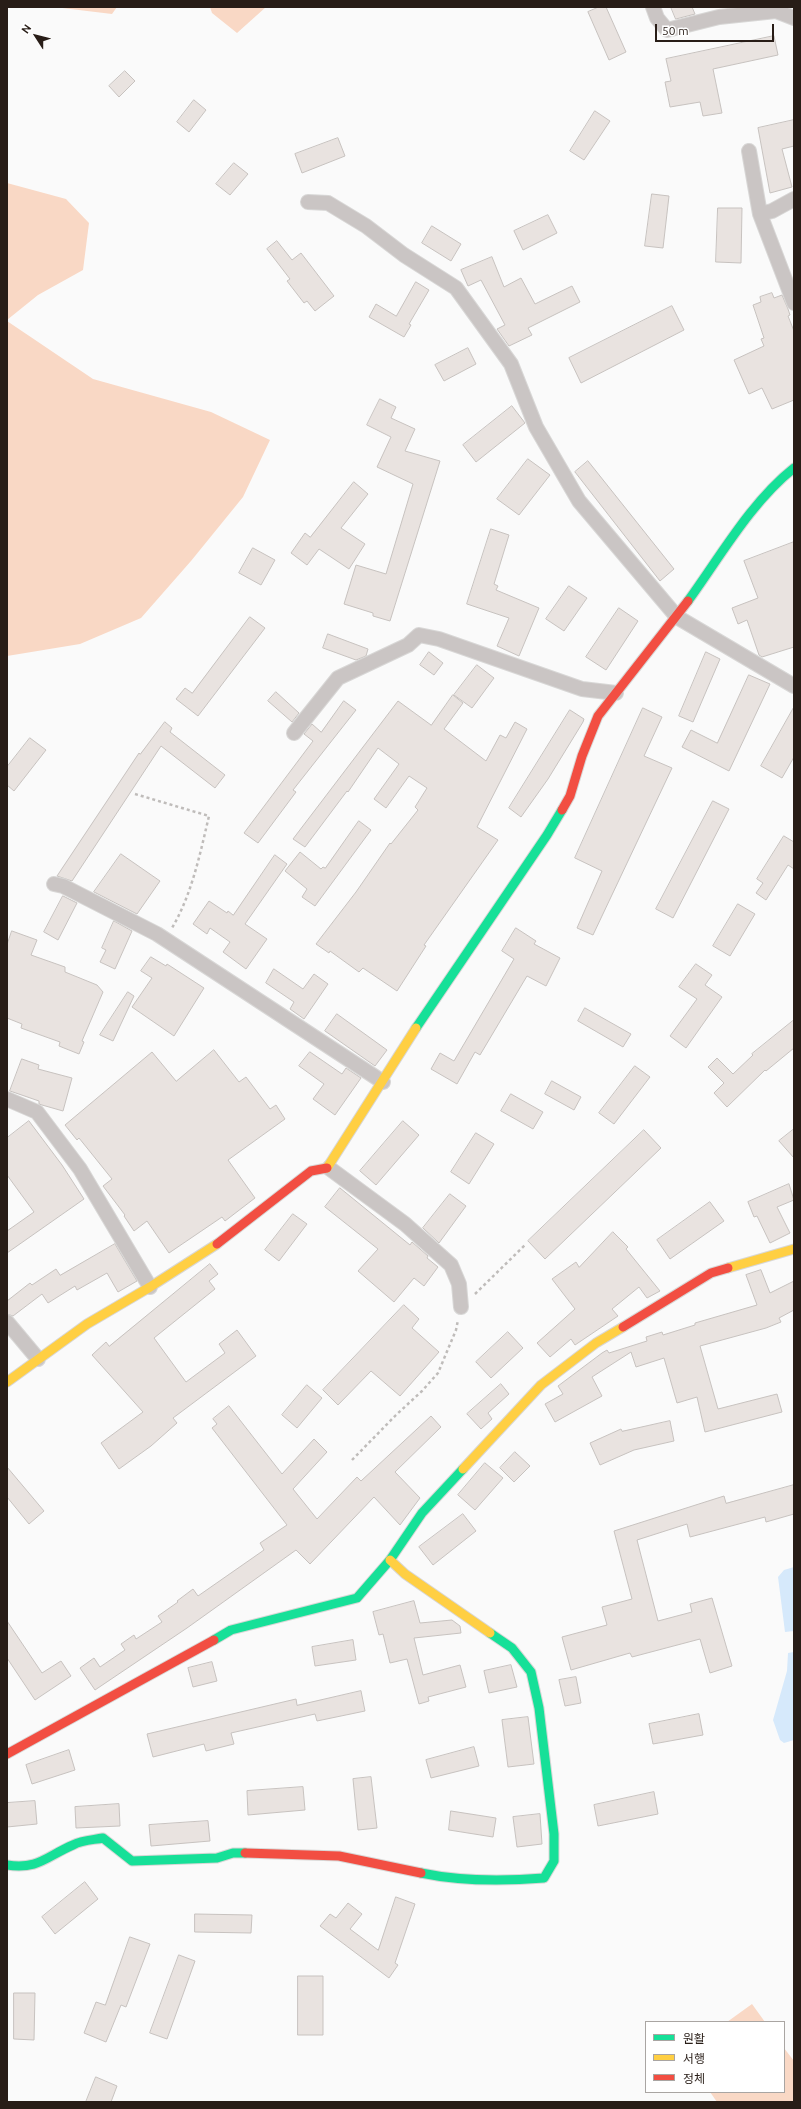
<!DOCTYPE html>
<html>
<head>
<meta charset="utf-8">
<style>
	body { margin:0 }
	#map { position:relative; width:801px; height:2109px; overflow:hidden; background:#fafafa; font-family:Ubuntu,"Noto Sans KR",sans-serif }
	canvas { display:block }
	.frame { position:absolute; inset:0; border:8px solid #281d17; pointer-events:none }
	.legend { position:absolute; left:645px; top:2021px; width:140px; height:72px; box-sizing:border-box; background:#fff; border:1px solid #a9a5a2; margin:0; padding:5px 7px; list-style:none; font-size:12px; color:#281d17 }
	.legend li { display:flex; align-items:center; gap:8px; height:20px }
	.legend b { width:20px; border:1px solid #a9a5a2 }
	.north { position:absolute; left:16px; top:16px; width:40px; height:40px; -webkit-text-stroke:3px #fff; paint-order:stroke; rotate:306deg; font-size:11px; font-weight:700; line-height:16px; text-align:center; color:#281d17 }
	.north::after { content:''; display:block; margin:auto; width:14px; height:18px; background:#281d17; clip-path:polygon(50% 0,100% 100%,50% 72%,0 100%) }
	.scale { position:absolute; left:655px; top:24px; width:119px; height:18px; box-sizing:border-box; border:2px solid #281d17; border-top:0; padding-left:5px; font-size:12px; line-height:14px; white-space:nowrap; color:#281d17; -webkit-text-stroke:3px #fff; paint-order:stroke }
</style>
</head>
<body>
<div id="map">
<canvas width="801" height="2109"></canvas>
<div class="frame"></div>
<ul class="legend">
<li><b style="height:5px;background:#16e098"></b>원활</li>
<li><b style="height:5px;background:#ffcf43"></b>서행</li>
<li><b style="height:5px;background:#f24e42"></b>정체</li>
</ul>
<div class="north">N</div>
<div class="scale">50 m</div>
</div>
<script>
const context = document.querySelector('canvas').getContext('2d');
context.lineJoin = 'round';
function fillPath(path, color) { context.fillStyle = color; context.fill(path, 'evenodd'); }
function strokePath(path, color, width, dash) { context.strokeStyle = color; context.lineWidth = width; context.lineCap = dash ? 'butt' : 'round'; context.setLineDash(dash || []); context.stroke(path); }
const green = new Path2D(`
	M54,7H117L112,14Z
	M210,7H266L237,33L212,13Z
	M7,183L66,199L89,223L83,270L38,295L7,320Z
	M7,321L93,379L211,412L270,440L243,497L191,561L141,618L80,644L7,656Z
	M752,2004L765,2022H727Z
	M784,2048L794,2061V2102H717L710,2092H784Z`);
const water = new Path2D(`
	M794,1567V1631L785,1632L778,1577L784,1570Z
	M794,1652V1740L784,1743L780,1740L773,1720L787,1671L788,1653Z`);
const building = new Path2D(`
	M599,7H606L626,52L609,60L588,12Z
	M671,7H692L695,14L676,19Z
	M774,36L778,55L713,69L722,113L703,116L700,102L670,107L665,82L671,81L666,59Z
	M125,71L135,81L119,97L109,86Z
	M194,100L206,110L189,132L177,122Z
	M595,111L610,121L584,160L570,151Z
	M794,120V146L782,149L792,187L770,193L758,128Z
	M338,138L345,156L302,173L295,154Z
	M234,163L248,174L230,195L216,184Z
	M652,194L669,196L663,248L645,246Z
	M718,208H742L741,263L716,262Z
	M548,215L557,233L523,250L514,231Z
	M432,226L461,244L451,261L422,243Z
	M277,241L292,260L301,253L334,296L315,311L307,301L304,303L287,281L290,279L267,249Z
	M492,257L504,287L521,278L535,304L572,286L580,302L528,328L532,335L509,346L497,329L505,325L481,280L468,286L461,270Z
	M416,282L429,290L409,324L411,325L404,337L369,317L376,304L396,316Z
	M772,293L774,298L782,295L788,309L790,315L788,316L794,331V400L772,409L762,388L749,394L734,360L764,346L761,339L764,338L753,305L761,302L760,297Z
	M672,306L684,330L581,383L569,358Z
	M468,348L476,364L444,381L435,365Z
	M380,399L396,407L391,418L415,429L405,451L440,461L390,621L373,616V613L344,604L356,565L386,574L413,484L377,467L391,437L367,425Z
	M512,406L525,423L476,462L463,445Z
	M528,459L550,475L519,515L497,499Z
	M588,461L674,569L660,581L575,472Z
	M354,482L368,494L341,528L365,544L349,569L319,549L307,565L291,553L305,533L310,537Z
	M491,529L509,535L494,584L498,586L496,590L539,608L519,656L497,646L509,618L467,604Z
	M794,542V647L762,657L759,655L747,620L738,624L732,608L758,598L744,561Z
	M253,548L275,560L261,585L239,573Z
	M569,586L587,598L564,631L546,619Z
	M619,608L638,621L606,670L586,657Z
	M250,617L265,628L198,716L176,699L185,688L192,693Z
	M328,634L368,649L366,656L356,660L323,648Z
	M429,652L443,663L434,675L420,665Z
	M706,652L720,659L693,722L679,716Z
	M477,665L494,678L472,708L454,695Z
	M749,675L770,684L729,771L682,747L691,730L717,743Z
	M276,692L299,713L292,722L268,701Z
	M453,695L463,703L444,729L486,761L500,735L506,738L515,722L527,729L477,827L498,840L424,945L426,946L397,991L363,968L359,972L330,951L329,953L316,944L356,892L390,843L391,844L418,810L415,807L427,788L409,776L386,808L374,799L399,764L378,748L348,792L347,791L305,847L293,839L398,701L431,725Z
	M344,701L356,710L293,790L296,792L258,843L244,833L313,741L304,734L312,724L321,732Z
	M794,707V757L782,778L761,766Z
	M643,708L662,717L644,756L672,768L593,935L577,928L602,871L575,858Z
	M570,710L584,719L583,722L548,779L521,817L509,808Z
	M165,722L172,728L170,732L225,775L215,788L161,746L72,881L57,876L139,753L140,754Z
	M30,738L46,750L14,791L7,785V767Z
	M713,801L729,809L673,918L656,909Z
	M359,821L371,830L315,906L302,897L307,889L285,871L300,852L321,869L323,867L325,868Z
	M784,836L794,842V869L788,865L766,900L756,893L763,883L757,879Z
	M121,854L160,881L137,914L94,892Z
	M275,855L287,864L245,924L267,939L246,969L223,952L230,942L210,928L207,934L193,924L209,901L227,913L228,911L233,915Z
	M63,896L77,903L58,940L44,932Z
	M738,904L755,914L730,956L713,946Z
	M114,921L132,931L115,969L100,962L106,950L102,948Z
	M516,928L536,941L534,944L560,958L546,986L527,976L480,1055L475,1052L457,1084L431,1069L440,1053L454,1061L514,959L502,951Z
	M12,931L37,940L31,955L65,967V972L97,985L103,992L82,1041L84,1042L79,1054L59,1046L60,1042L21,1028L22,1024L7,1018V945Z
	M151,957L166,966L167,964L204,988L174,1036L132,1007L152,978L141,971Z
	M696,964L712,975L705,985L722,997L686,1048L670,1036L697,999L679,987Z
	M274,969L303,989L314,974L328,984L304,1019L290,1009L294,1002L266,983Z
	M128,992L134,996L113,1041L100,1035Z
	M585,1008L631,1034L623,1047L578,1021Z
	M337,1014L387,1050L375,1066L325,1031Z
	M794,1020V1048L766,1071L765,1070L727,1107L714,1093L724,1083L708,1067L717,1058L733,1074L753,1055L752,1054Z
	M214,1050L239,1082L246,1077L270,1109L276,1105L285,1119L228,1160L255,1198L225,1221L222,1217L169,1253L147,1221L134,1231L124,1216L125,1215L103,1186L112,1179L79,1138L77,1140L65,1125L152,1052L176,1081Z
	M310,1052L342,1074L346,1068L361,1078L335,1115L313,1099L324,1084L299,1066Z
	M22,1059L39,1065L38,1069L72,1078L63,1111L42,1105L39,1104V1101L10,1091Z
	M635,1066L650,1077L614,1124L599,1113Z
	M552,1081L581,1097L574,1110L545,1094Z
	M511,1094L543,1112L533,1129L501,1111Z
	M29,1121L62,1165L84,1199L7,1253V1231L34,1212L7,1175V1138Z
	M403,1121L419,1135L376,1185L360,1171Z
	M794,1129V1158L779,1141Z
	M644,1130L661,1148L545,1259L528,1241Z
	M476,1133L494,1144L469,1184L451,1172Z
	M789,1184L794,1200L777,1207L790,1233L770,1243L757,1216L754,1217L748,1202Z
	M340,1188L410,1245L412,1242L428,1256L427,1258L438,1267L424,1286L414,1278L394,1302L358,1271L378,1249L325,1207Z
	M450,1194L466,1206L439,1243L423,1228Z
	M710,1202L724,1221L670,1259L657,1240Z
	M293,1214L307,1224L279,1261L265,1250Z
	M613,1232L628,1247L626,1249L660,1291L647,1298L639,1287L612,1309L618,1316L575,1345L571,1339L550,1357L537,1343L575,1309L552,1279L576,1262L579,1267Z
	M115,1244L137,1281L118,1292L107,1273L77,1290L75,1286L48,1303L42,1294L13,1316L7,1314V1301L30,1283L32,1285L56,1269L60,1275Z
	M210,1264L218,1274L209,1281L215,1289L154,1338L186,1382L225,1353L219,1344L237,1330L256,1356L173,1418L177,1423L151,1446L119,1469L101,1443L143,1412L92,1355L106,1342L109,1346Z
	M761,1270L770,1293L794,1281V1310L779,1318L781,1322L766,1328L700,1346L718,1409L777,1394L782,1412L705,1432L697,1397L677,1403L664,1358L636,1367L631,1352L592,1377L602,1396L555,1422L545,1404L563,1394L558,1386L602,1353L607,1350L609,1353L647,1341L646,1337L662,1332L663,1335L695,1325V1323L757,1305L746,1275Z
	M404,1305L419,1319L412,1328L439,1352L400,1396L371,1371L338,1405L323,1390Z
	M508,1332L523,1348L491,1378L476,1362Z
	M501,1384L509,1394L488,1413L492,1419L481,1429L467,1414Z
	M307,1385L322,1398L297,1428L282,1415Z
	M229,1406L282,1474L314,1439L327,1452L293,1489L317,1519L357,1477L361,1481L431,1416L441,1427L395,1472L420,1498L400,1525L374,1497L310,1564L296,1550L187,1628L95,1690L80,1668L94,1658L100,1667L125,1650L121,1644L134,1635L136,1639L162,1622L158,1616L178,1602L177,1601L193,1589L198,1596L264,1550L260,1543L287,1525L212,1428L217,1424L213,1419Z
	M670,1421L674,1441L634,1450L600,1465L590,1443L621,1429L622,1431Z
	M515,1452L530,1466L514,1482L500,1468Z
	M485,1463L503,1478L475,1510L458,1495Z
	M7,1467L44,1511L29,1524L7,1497Z
	M794,1485V1514L766,1522L765,1517L690,1537L687,1524L637,1540L658,1621L692,1612L690,1604L712,1598L732,1666L710,1673L700,1639L632,1657L630,1653L571,1670L562,1637L607,1625L602,1607L632,1599L614,1531L724,1496L726,1503Z
	M463,1514L476,1531L433,1565L419,1547Z
	M414,1601L420,1623L452,1620L460,1626L461,1633L414,1638L423,1675L460,1665L466,1687L428,1697L429,1701L419,1704L407,1659L390,1663L383,1634L379,1635L373,1612Z
	M7,1621L42,1673L61,1661L71,1676L35,1700L7,1658Z
	M353,1640L356,1660L315,1666L312,1647Z
	M212,1662L217,1681L193,1687L188,1668Z
	M511,1665L517,1687L489,1693L484,1671Z
	M576,1677L581,1703L565,1706L559,1680Z
	M361,1691L365,1711L317,1721L315,1714L231,1733L234,1744L206,1751L204,1744L153,1757L147,1734L296,1699L297,1705Z
	M699,1714L703,1735L653,1744L649,1724Z
	M528,1717L534,1764L508,1767L502,1720Z
	M474,1747L479,1766L431,1778L426,1760Z
	M69,1750L75,1770L32,1784L26,1765Z
	M371,1777L377,1828L358,1830L353,1779Z
	M303,1787L305,1810L248,1815L247,1791Z
	M654,1792L658,1814L598,1826L594,1805Z
	M35,1801L37,1824L7,1827V1803Z
	M119,1804L120,1826L76,1828L75,1807Z
	M451,1811L496,1818L493,1837L449,1830Z
	M540,1814L542,1844L517,1847L513,1817Z
	M208,1821L210,1841L151,1846L149,1825Z
	M85,1882L98,1899L55,1934L42,1917Z
	M396,1897L415,1904L395,1963L398,1965L389,1978L320,1926L330,1914L336,1918L348,1903L362,1914L350,1929L378,1950Z
	M195,1914L252,1915L251,1933L195,1932Z
	M130,1937L150,1944L126,2007L121,2005L106,2042L84,2033L96,2002L105,2005Z
	M179,1955L195,1961L167,2039L150,2033Z
	M298,1976H323V2035H298Z
	M14,1993H35L34,2040L14,2039Z
	M96,2077L117,2086L111,2102H86Z`);
const path = new Path2D(`
	M135,794L209,816C200,854 192,894 172,928
	M475,1294L526,1244
	M352,1460L396,1415L422,1391L438,1373L456,1330L458,1320`);
const street = new Path2D(`
	M653,7L657,18L667,30L719,17L776,11L794,18
	M749,151L760,214L794,303
	M308,202L328,203L366,226L404,255L456,288L511,364L536,427L579,501L677,617L794,686
	M760,214L772,211L794,199
	M294,733L338,678L408,645L419,635L439,639L582,689L616,693
	M54,884L63,886L157,934L383,1082
	M7,1099L37,1112L80,1169L150,1287
	M329,1168L405,1224L451,1265L459,1284L461,1307
	M7,1322L38,1359`);
const fast = new Path2D(`
	M688,601C720,557 751,502 794,468
	M416,1028L547,835L562,810
	M214,1640L231,1630L357,1598L390,1560L422,1513L463,1469
	M7,1865C38,1870 47,1856 73,1845C82,1840 93,1840 103,1838L132,1861L217,1858L233,1853H245
	M421,1873C459,1881 506,1881 544,1878L554,1861V1834L539,1708L531,1672L512,1648L490,1633`);
const slow = new Path2D(`
	M327,1168L416,1028
	M728,1268L794,1249
	M7,1382L87,1324L150,1287L217,1244
	M463,1469L541,1385L596,1343L623,1327
	M390,1560L405,1574L490,1633`);
const jam = new Path2D(`
	M562,810L570,796L582,756L598,716L688,601
	M217,1244L311,1171L327,1168
	M623,1327L711,1273L728,1268
	M7,1754L214,1640
	M245,1853L339,1856L421,1873`);
fillPath(green, '#f9d8c5');
fillPath(water, '#d6e9fb');
fillPath(building, '#e9e3e0');
strokePath(building, '#c7c2bf', 1);
strokePath(street, '#d8d7d6', 16);
strokePath(fast, '#d8d7d6', 11);
strokePath(slow, '#d8d7d6', 11);
strokePath(jam, '#d8d7d6', 11);
strokePath(path, '#bfbcba', 2.5, [3, 3]);
strokePath(street, '#cac5c4', 14);
strokePath(fast, '#16e098', 9);
strokePath(slow, '#ffcf43', 9);
strokePath(jam, '#f24e42', 9);
</script>
</body>
</html>
